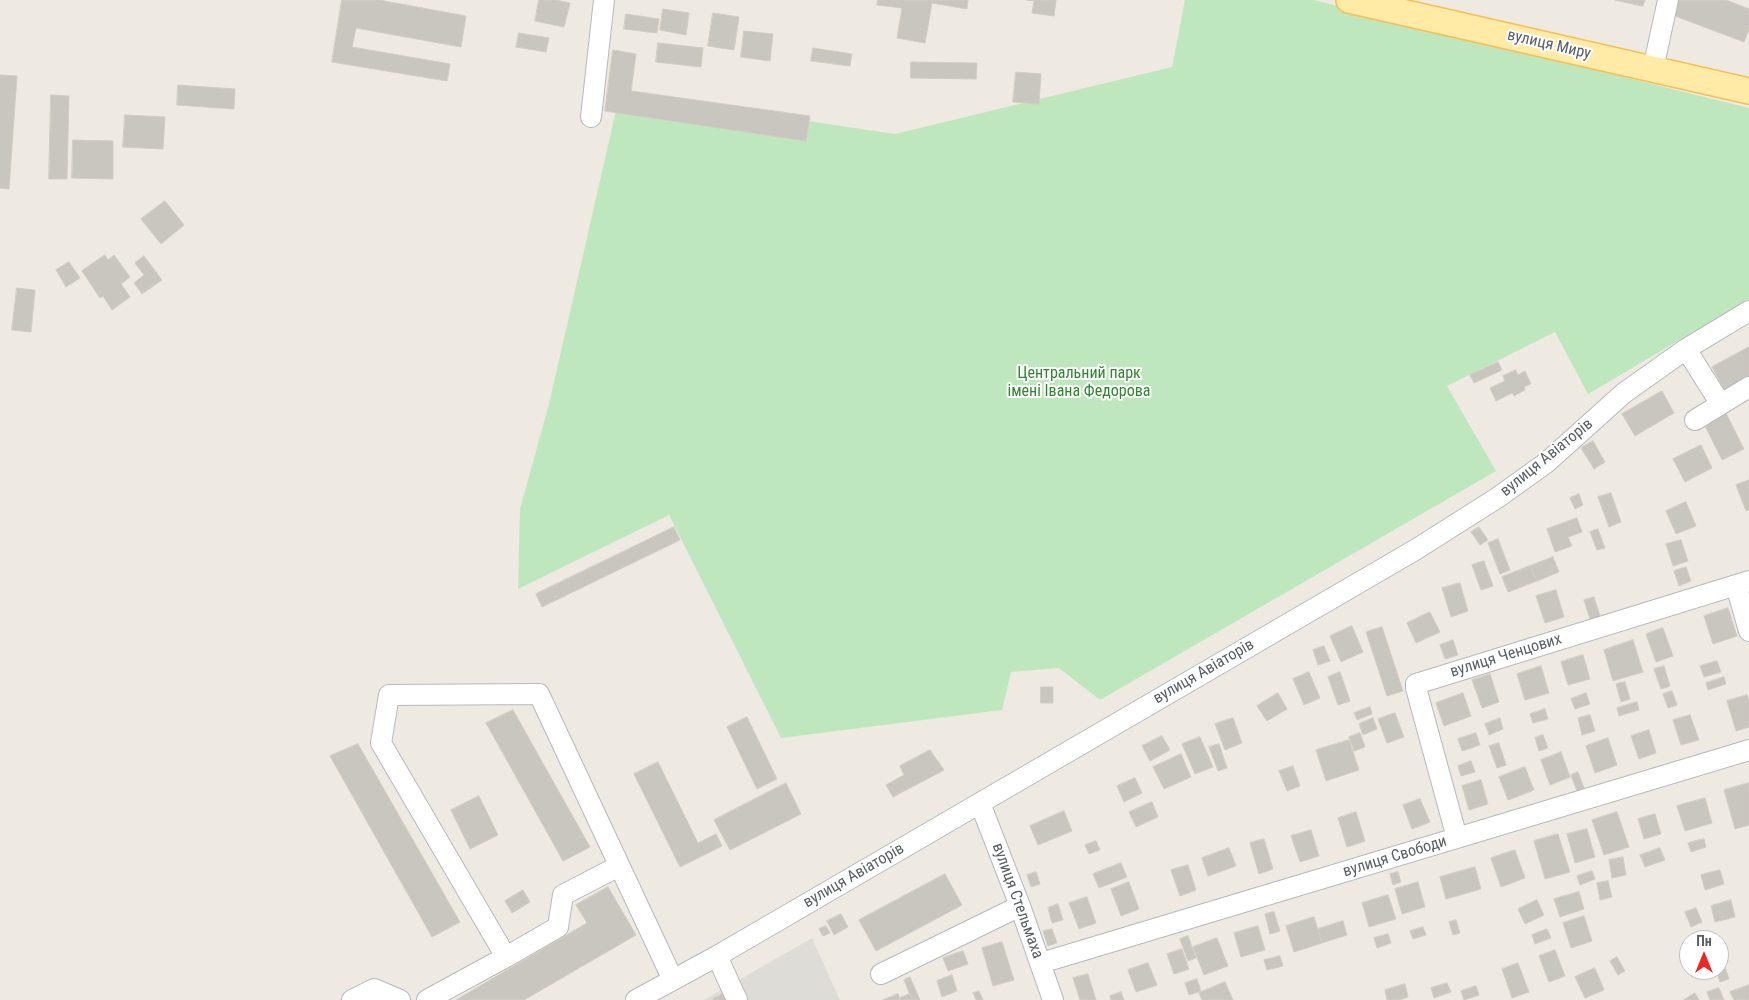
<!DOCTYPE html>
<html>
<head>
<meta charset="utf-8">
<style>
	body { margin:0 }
	#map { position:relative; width:1749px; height:1000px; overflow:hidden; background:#eeeae2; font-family:"Roboto Condensed",sans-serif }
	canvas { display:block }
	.north { position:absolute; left:1679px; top:930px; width:50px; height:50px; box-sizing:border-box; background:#fff; border:1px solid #bdbfc1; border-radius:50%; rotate:0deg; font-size:14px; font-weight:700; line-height:20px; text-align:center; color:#5a5f63 }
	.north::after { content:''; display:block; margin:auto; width:18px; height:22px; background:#f22724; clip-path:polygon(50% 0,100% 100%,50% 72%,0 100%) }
</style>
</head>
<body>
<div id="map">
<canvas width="1749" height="1000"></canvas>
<div class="north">Пн</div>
</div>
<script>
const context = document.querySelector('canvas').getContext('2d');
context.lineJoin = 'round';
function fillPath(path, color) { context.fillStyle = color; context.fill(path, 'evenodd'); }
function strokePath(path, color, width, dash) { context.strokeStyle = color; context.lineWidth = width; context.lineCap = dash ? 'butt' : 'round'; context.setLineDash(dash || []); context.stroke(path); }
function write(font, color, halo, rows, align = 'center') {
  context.font = font + ' "Roboto Condensed",sans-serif'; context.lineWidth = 4; context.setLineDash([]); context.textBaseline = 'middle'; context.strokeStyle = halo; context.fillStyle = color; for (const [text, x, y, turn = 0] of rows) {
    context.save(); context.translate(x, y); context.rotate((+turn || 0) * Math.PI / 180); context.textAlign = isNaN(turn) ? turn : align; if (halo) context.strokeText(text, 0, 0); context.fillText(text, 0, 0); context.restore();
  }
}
const industrial = new Path2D(`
	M812,938L840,1000H704Z`);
const green = new Path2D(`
	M1185,0H1314L1749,108V299L1588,394L1555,332L1447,386L1496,471L1100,700L1059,668L1011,672L1002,710L781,738L669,515L518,589L520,509L549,404L620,93L895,134L1172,67Z`);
const building = new Path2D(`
	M342,0H379L466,16L461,47L356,28L352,47L450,64L447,81L332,62Z
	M539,0H556L570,3L564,27L535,21Z
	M878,0H968L967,9L932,3L925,43L897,38L902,8L877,5Z
	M1027,0H1056L1054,16L1032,13L1034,1Z
	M1615,0H1645L1643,6Z
	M1672,0H1726L1749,9V29L1744,42L1667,13Z
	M663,9L689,13L686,35L660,30Z
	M713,13L739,17L734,50L708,46Z
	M626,14L659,19L657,33L624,29Z
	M744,31L773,34L770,61L741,57Z
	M519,33L549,38L546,52L516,47Z
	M658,43L703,48L701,67L656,62Z
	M813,48L852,54L850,66L811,61Z
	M613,50L636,54L631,91L810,116L806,141L605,111Z
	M911,62L977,63L976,79L911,78Z
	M1016,72L1041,74L1039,104L1013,102Z
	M0,75L17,76L9,189L0,188Z
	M178,85L235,89L234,109L177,105Z
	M51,95L69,96L67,179H49Z
	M125,115L165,117L163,149L123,147Z
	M73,140L113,141V179L72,178Z
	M165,201L184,225L161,244L141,219Z
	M105,255L108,260L114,255L130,277L121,284L130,297L112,310L103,296L100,298L82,271Z
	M144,256L162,280L142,294L134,283L144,275L135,263Z
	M69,262L80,278L66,287L56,270Z
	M17,288L35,290L31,332L12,330Z
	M1749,347V378L1725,391L1712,367Z
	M1498,362L1502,370L1474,383L1470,375Z
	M1516,370L1518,375L1525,371L1531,384L1524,387L1525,390L1514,396L1512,393L1496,401L1490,388L1505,381L1503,376Z
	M1662,391L1674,413L1635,436L1622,414Z
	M1726,413L1744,449L1722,460L1704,424Z
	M1593,441L1605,462L1594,469L1581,448Z
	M1701,445L1712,468L1685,482L1673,459Z
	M1749,480V510L1746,511L1736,485Z
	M1611,493L1621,522L1609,527L1598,497Z
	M1579,494L1583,505L1575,509L1570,498Z
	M1686,502L1696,526L1676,534L1666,511Z
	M1577,518L1582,532L1568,537L1572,546L1555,552L1547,529Z
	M674,527L680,540L542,607L536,594Z
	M1479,527L1488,540L1480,545L1471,532Z
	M1598,529L1605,548L1597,550L1590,532Z
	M1498,539L1510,570L1500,574L1488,543Z
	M1681,540L1688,561L1673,566L1666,544Z
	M1553,557L1559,572L1537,581L1530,566Z
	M1484,561L1493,586L1481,590L1472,565Z
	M1530,566L1537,581L1508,592L1502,577Z
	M1686,567L1691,581L1679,586L1674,571Z
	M1460,583L1468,611L1451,617L1442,588Z
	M1556,590L1564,617L1545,623L1536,596Z
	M1594,597L1601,619L1591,622L1584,600Z
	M1728,608L1737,636L1713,644L1704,616Z
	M1430,612L1440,632L1416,643L1407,623Z
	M1352,626L1363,652L1341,662L1330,636Z
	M1382,627L1403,691L1387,696L1366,632Z
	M1663,628L1673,656L1656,662L1646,634Z
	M1453,640L1458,655L1445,659L1440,645Z
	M1633,640L1643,672L1613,681L1604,650Z
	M1324,646L1330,661L1318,665L1313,650Z
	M1583,655L1590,679L1568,685L1561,662Z
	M1717,661L1721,672L1704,677L1700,666Z
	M1541,666L1549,693L1525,700L1517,674Z
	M1664,666L1670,686L1661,689L1654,669Z
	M1309,672L1320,698L1304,705L1293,679Z
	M1340,672L1350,701L1338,705L1328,677Z
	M1490,674L1499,702L1482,708L1472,680Z
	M1724,677L1726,684L1708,690L1706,683Z
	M1625,682L1630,699L1621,702L1616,684Z
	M1041,687H1053V703H1041Z
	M1672,691L1677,705L1668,708L1663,694Z
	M1278,693L1287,709L1267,721L1257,706Z
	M1463,693L1471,716L1444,726L1436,703Z
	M1586,693L1590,704L1575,709L1571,699Z
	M1747,695L1749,700V727L1736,731L1727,701Z
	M1637,702L1639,710L1619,716L1617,708Z
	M1370,707L1372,714L1357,720L1354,713Z
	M1545,709L1548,719L1533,723L1530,714Z
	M513,710L590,847L563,861L486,723Z
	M1395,713L1404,737L1387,743L1378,719Z
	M1590,715L1595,731L1582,735L1578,718Z
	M1690,715L1699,740L1681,745L1673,720Z
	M747,717L777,779L757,789L727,727Z
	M1233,718L1242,743L1225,750L1215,724Z
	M1373,718L1377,729L1363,735L1359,724Z
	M1500,718L1503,729L1489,735L1485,724Z
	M1649,730L1656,753L1639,759L1631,736Z
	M1360,733L1365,747L1354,751L1349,737Z
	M1476,733L1480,745L1462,751L1458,739Z
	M1543,735L1548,748L1539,751L1535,738Z
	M1162,736L1170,750L1150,761L1142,746Z
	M1200,737L1213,767L1195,774L1182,744Z
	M1608,738L1617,765L1595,773L1586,746Z
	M1349,740L1359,770L1326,781L1316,750Z
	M1499,743L1506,765L1497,768L1489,746Z
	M358,744L460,922L432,937L330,756Z
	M1219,744L1227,768L1218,771L1209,747Z
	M930,750L944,770L893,797L886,785L904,775L900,766Z
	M1561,752L1570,777L1550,785L1541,760Z
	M1181,754L1191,777L1164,789L1153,767Z
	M1471,761L1475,772L1461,776L1458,766Z
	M658,762L698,843L716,834L722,846L680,867L634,774Z
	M1293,766L1300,786L1287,791L1279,771Z
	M1525,767L1534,790L1508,800L1499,777Z
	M1578,772L1584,788L1577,791L1571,775Z
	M1135,778L1142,793L1124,802L1117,786Z
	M1481,780L1488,804L1469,810L1462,786Z
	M786,783L801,814L730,850L714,820Z
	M1749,783V825L1735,829L1724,790Z
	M479,796L498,835L470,849L451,810Z
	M1705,798L1712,823L1685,831L1677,806Z
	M1420,799L1430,822L1412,829L1403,805Z
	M1152,802L1158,817L1136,827L1129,812Z
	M1064,811L1072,831L1038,845L1030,826Z
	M1356,812L1365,841L1347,847L1338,818Z
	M1617,812L1629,847L1604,855L1592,820Z
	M1655,814L1661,834L1644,839L1638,819Z
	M1587,829L1595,857L1575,863L1567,834Z
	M1311,830L1319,856L1300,862L1291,836Z
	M1558,834L1570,872L1545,879L1534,841Z
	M1264,839L1273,869L1259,874L1250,843Z
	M1704,839L1706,847L1691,852L1688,843Z
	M1096,841L1100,850L1089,854L1085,845Z
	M1229,848L1236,866L1208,876L1202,858Z
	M1660,848L1665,860L1645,867L1640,855Z
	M1515,850L1525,878L1501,887L1491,858Z
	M1623,857L1626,875L1612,878L1609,860Z
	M1121,863L1127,877L1099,888L1093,874Z
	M1188,865L1196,890L1180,896L1171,870Z
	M1475,867L1481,889L1446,899L1440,877Z
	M1720,870L1724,884L1705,890L1701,875Z
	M1592,871L1595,879L1580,885L1577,876Z
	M1036,872L1040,884L1031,887L1027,875Z
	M1398,872L1401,882L1393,885L1390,874Z
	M945,874L962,905L876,951L859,920Z
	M1608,881L1612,897L1600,900L1597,883Z
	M1129,882L1139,909L1121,916L1111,889Z
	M1418,882L1425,907L1402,914L1395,889Z
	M608,887L636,935L524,1000H456L587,923L576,905Z
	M523,890L530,902L512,913L505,901Z
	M1579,892L1584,909L1560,917L1554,899Z
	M1388,895L1396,919L1369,927L1362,903Z
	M1087,897L1096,923L1079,929L1069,903Z
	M1537,900L1544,915L1525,924L1518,909Z
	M1731,900L1735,917L1715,922L1711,906Z
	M1058,904L1063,920L1052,923L1048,908Z
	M1696,908L1702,922L1691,927L1685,912Z
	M1274,912L1280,931L1270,934L1265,914Z
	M841,914L848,927L834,935L827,921Z
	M1584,916L1592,941L1571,948L1563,923Z
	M1314,917L1322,943L1294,952L1286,926Z
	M1456,920L1460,933L1453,935L1449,922Z
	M1343,921L1347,935L1322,943L1318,929Z
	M826,926L830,933L823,936L819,929Z
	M1258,926L1265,950L1241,957L1234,933Z
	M1423,927L1426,935L1413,939L1410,931Z
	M1052,929L1057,943L1048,946L1043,931Z
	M1547,929L1551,938L1535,944L1532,935Z
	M1388,934L1391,943L1377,948L1374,938Z
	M1188,936L1196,958L1188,961L1180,939Z
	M1217,938L1228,966L1204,975L1193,947Z
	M1002,942L1014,980L993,986L982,948Z
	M1182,949L1189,969L1174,974L1167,954Z
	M1555,950L1565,976L1549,982L1539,956Z
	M963,951L968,964L948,971L943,958Z
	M1280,956L1283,966L1267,970L1264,960Z
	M1617,957L1625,971L1618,975L1610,961Z
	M1148,963L1157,985L1136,992L1128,970Z
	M1518,963L1529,992L1512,998L1502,969Z
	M1724,964L1729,979L1720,982L1716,970H1719V966Z
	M1595,968L1604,990L1585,998L1575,977Z
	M1088,974L1096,1000H1080L1073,978Z
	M952,975L957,991L942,997L937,981Z
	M910,977L920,1000H912L904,980Z
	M1197,979L1201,991L1189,995L1185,983Z
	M1225,982L1233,1000H1202L1199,993Z
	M1447,983L1451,992L1434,998L1431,988Z
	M1405,984L1408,997L1399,1000H1387L1385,990Z
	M1749,985V1000H1734L1730,992Z
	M1476,986L1479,995L1464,1000L1461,991Z
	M1719,988L1724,1000H1710L1707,992Z
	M979,991L983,1000H976L973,993Z
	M726,992L730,1000H714L713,999Z
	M1121,992L1124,1000H1111L1110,996Z
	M1695,993L1699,1000H1684Z
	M898,994L900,1000H883Z
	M910,994L912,1000H900L899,998Z`);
const minor = new Path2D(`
	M1653,69L1668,0
	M591,117L604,0
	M1686,349L1720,403
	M1695,420L1749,387
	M1736,585L1749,631
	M980,803L1020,906L1053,1000
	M1457,838L1416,688V684L1749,581
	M717,956L737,1000
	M506,957L558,927L563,895L619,866
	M1041,963L1749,750
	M881,974L1020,906
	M352,1000L374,989L400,1000
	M427,1000L506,957L381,743L389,695L539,694L673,980
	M636,1000L717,956L1415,550L1497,498L1546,463L1624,393L1686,349L1749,311`);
const major = new Path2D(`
	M1349,0L1749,91`);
const streetNames = [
	["вулиця Миру",1549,45,13],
	["вулиця Авіаторів",1547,458,-39],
	["вулиця Ченцових",1506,656,-17],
	["вулиця Авіаторів",1204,672,-30],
	["вулиця Свободи",1395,857,-17],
	["вулиця Авіаторів",854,876,-30],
	["вулиця Стельмаха",1017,901,70]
];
const parkNames = [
	["Центральний парк",1079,374],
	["імені Івана Федорова",1079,392]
];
fillPath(industrial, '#dedcd6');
fillPath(green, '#bfe7bd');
fillPath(building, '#c9c5bf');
strokePath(building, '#d3ccc0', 1);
strokePath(minor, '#b5b9bd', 22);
strokePath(major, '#f8be50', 28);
strokePath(minor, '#fff', 20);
strokePath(major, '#ffeba6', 25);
write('16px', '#5a5f63', '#fff', streetNames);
write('16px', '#318530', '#fff', parkNames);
</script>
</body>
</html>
